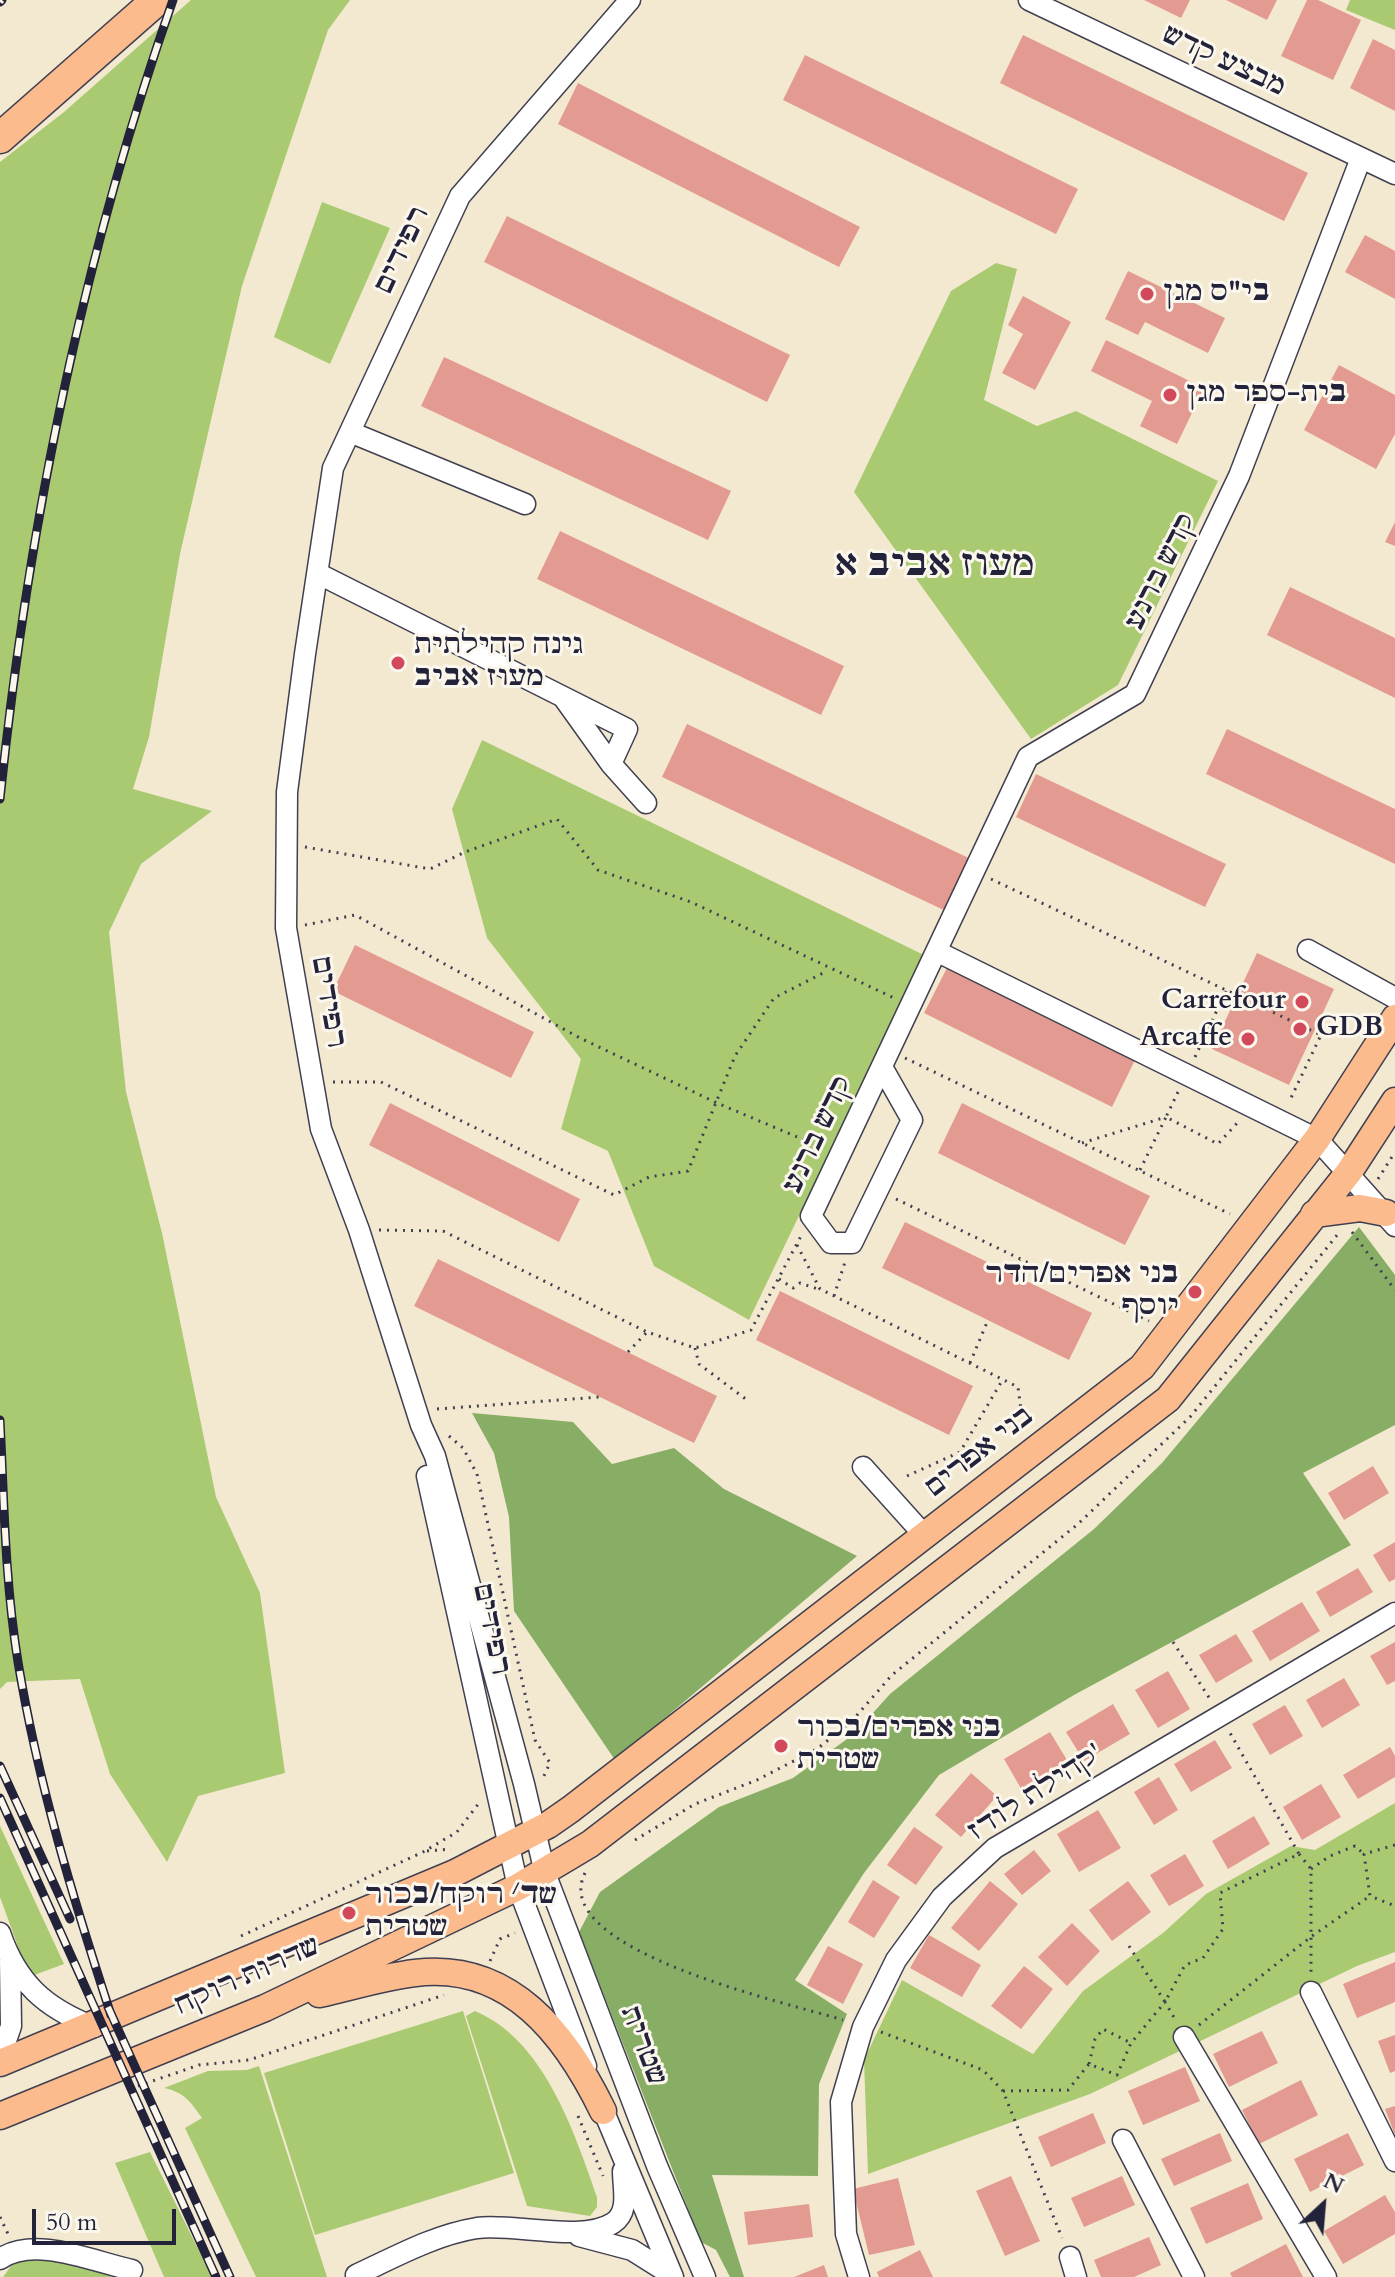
<!DOCTYPE html>
<html>
<head>
<meta charset="utf-8">
<style>
	body { margin:0 }
	#map { position:relative; width:1395px; height:2277px; overflow:hidden; background:#f3e9d0; font-family:Cardo,serif }
	canvas { display:block }
	.north { position:absolute; left:1283px; top:2165px; width:80px; height:80px; -webkit-text-stroke:6px #fbf7ec; paint-order:stroke; rotate:26deg; font-size:22px; font-weight:700; line-height:32px; text-align:center; color:#22223b }
	.north::after { content:''; display:block; margin:auto; width:28px; height:36px; background:#22223b; clip-path:polygon(50% 0,100% 100%,50% 72%,0 100%) }
	.scale { position:absolute; left:32px; top:2209px; width:144px; height:36px; box-sizing:border-box; border:4px solid #22223b; border-top:0; padding-left:10px; font-size:24px; line-height:28px; white-space:nowrap; color:#22223b; -webkit-text-stroke:6px #fbf7ec; paint-order:stroke }
</style>
</head>
<body>
<div id="map">
<canvas width="1395" height="2277"></canvas>
<div class="north">N</div>
<div class="scale">50 m</div>
</div>
<script>
const context = document.querySelector('canvas').getContext('2d');
context.lineJoin = 'round';
function fillPath(path, color) { context.fillStyle = color; context.fill(path, 'evenodd'); }
function strokePath(path, color, width, dash) { context.strokeStyle = color; context.lineWidth = width; context.lineCap = dash ? 'butt' : 'round'; context.setLineDash(dash || []); context.stroke(path); }
function write(font, color, halo, rows, align = 'center') {
  context.font = font + ' Cardo,"Frank Ruhl Libre",serif'; context.lineWidth = 6; context.setLineDash([]); context.textBaseline = 'middle'; context.strokeStyle = halo; context.fillStyle = color; for (const [text, x, y, turn = 0] of rows) {
    context.save(); context.translate(x, y); context.rotate((+turn || 0) * Math.PI / 180); context.textAlign = isNaN(turn) ? turn : align; if (halo) context.strokeText(text, 0, 0); context.fillText(text, 0, 0); context.restore();
  }
}
const green = new Path2D(`
	M191,0H350L328,30L242,286L180,554L149,737L133,789L212,811L141,864L109,932L126,1092L162,1233L216,1497L260,1593L285,1773L198,1796L167,1862L110,1774L80,1679L7,1682L0,1689V162L64,112Z
	M1350,0H1395V30L1346,10Z
	M322,202L390,228L330,364L274,337Z
	M996,263L1017,269L984,400L1037,426L1076,411L1218,481L1118,685L1031,739L854,492L951,291Z
	M482,740L924,955L749,1320L654,1266L608,1151L561,1129L581,1059L487,938L452,809Z
	M1395,1803V1952L1357,1966L1090,2094L868,2174L864,2060L902,1980L1033,2054L1083,1991L1163,1933L1206,1894L1291,1846L1315,1850Z
	M0,1826L64,1964L29,1977L0,1897Z
	M463,2011L514,2173L315,2235L264,2073Z
	M475,2011C544,2040 574,2131 597,2197V2207L590,2216L527,2206L466,2016Z
	M259,2066L327,2277H256L185,2128L202,2118C191,2102 184,2092 164,2088L208,2071L247,2070Z
	M150,2152L212,2277H164L115,2163Z
	M33,2254L91,2265L111,2277H3L11,2266Z`);
const forest = new Path2D(`
	M1359,1227L1395,1275V1425L1303,1473L1351,1545L1074,1695L939,1775L864,1873L795,1980L847,2014L819,2084L818,2176L712,2175L744,2277H730L716,2250L701,2242L579,1932L600,1892L719,1807L793,1778L854,1734L890,1694L1094,1529L1162,1463Z
	M472,1413L573,1422L612,1464L674,1448L724,1489L857,1556L615,1760L514,1611L509,1517L494,1453Z`);
const building = new Path2D(`
	M1144,0H1190L1181,18Z
	M1226,0H1277L1267,20Z
	M1307,0H1318L1361,20L1333,80L1281,56Z
	M1023,35L1308,173L1284,221L1000,83Z
	M1373,39L1395,50V111L1350,88Z
	M805,55L1078,189L1056,234L783,100Z
	M578,83L860,227L839,267L558,124Z
	M507,216L790,355L767,402L484,262Z
	M1365,235L1395,251V299L1345,272Z
	M1128,271L1225,318L1208,353L1145,322L1138,335L1105,319Z
	M1023,296L1071,322L1035,390L1002,373L1023,334L1008,325Z
	M1106,340L1204,388L1177,444L1140,426L1152,401L1091,371Z
	M444,357L731,491L708,540L421,406Z
	M1339,365L1395,395V434L1376,469L1304,430Z
	M1395,522V546L1385,542Z
	M560,531L844,666L821,715L537,579Z
	M1290,587L1395,638V698L1267,635Z
	M687,724L975,861L950,913L662,777Z
	M1227,729L1395,809V864L1206,774Z
	M1036,774L1226,864L1205,907L1016,817Z
	M355,945L534,1032L511,1078L333,991Z
	M1257,953L1334,989L1289,1085L1212,1049Z
	M948,966L1135,1060L1112,1107L924,1013Z
	M390,1103L580,1199L559,1242L369,1145Z
	M962,1103L1150,1196L1125,1245L938,1153Z
	M905,1222L1092,1313L1069,1360L882,1268Z
	M438,1259L717,1396L694,1443L414,1306Z
	M780,1291L973,1386L949,1435L756,1340Z
	M1373,1466L1389,1493L1344,1520L1328,1493Z
	M1395,1542V1579L1389,1582L1373,1555Z
	M1358,1568L1373,1592L1330,1617L1316,1592Z
	M1302,1602L1320,1631L1270,1661L1252,1631Z
	M1236,1634L1253,1661L1216,1683L1199,1655Z
	M1395,1642V1681L1387,1685L1370,1656Z
	M1168,1671L1190,1709L1158,1728L1135,1690Z
	M1344,1678L1360,1705L1322,1728L1306,1700Z
	M1113,1704L1130,1734L1084,1761L1066,1732Z
	M1285,1705L1303,1736L1270,1755L1252,1724Z
	M1050,1732L1070,1765L1023,1792L1004,1759Z
	M1215,1740L1232,1768L1191,1792L1174,1764Z
	M1390,1747L1395,1756V1777L1358,1799L1343,1775Z
	M971,1773L997,1796L961,1837L935,1815Z
	M1159,1777L1178,1810L1154,1825L1134,1792Z
	M1321,1784L1341,1817L1302,1840L1283,1807Z
	M1098,1810L1121,1848L1079,1872L1057,1834Z
	M1254,1816L1270,1844L1228,1869L1212,1841Z
	M914,1827L943,1847L916,1885L887,1865Z
	M1034,1850L1051,1871L1022,1895L1004,1874Z
	M1185,1854L1204,1886L1169,1906L1150,1875Z
	M873,1880L900,1897L874,1938L848,1922Z
	M990,1881L1018,1904L979,1951L951,1928Z
	M1128,1881L1151,1912L1112,1941L1089,1910Z
	M1072,1923L1100,1951L1067,1986L1038,1957Z
	M929,1935L981,1965L962,1997L910,1968Z
	M828,1946L863,1964L843,2004L807,1985Z
	M1395,1962V2002L1357,2018L1343,1984Z
	M1024,1966L1053,1989L1021,2029L991,2006Z
	M1262,2031L1278,2063L1229,2087L1213,2054Z
	M1395,2035V2071L1390,2073L1378,2041Z
	M1185,2067L1200,2101L1143,2125L1128,2091Z
	M1301,2080L1318,2115L1259,2144L1242,2110Z
	M1395,2106V2135L1385,2109Z
	M1093,2113L1106,2143L1051,2167L1038,2137Z
	M1220,2133L1232,2161L1174,2186L1161,2159Z
	M1348,2133L1364,2165L1310,2192L1294,2159Z
	M1011,2176L1040,2241L1005,2256L976,2191Z
	M1122,2176L1135,2205L1084,2227L1071,2198Z
	M898,2178L915,2245L869,2255L853,2189Z
	M1248,2183L1263,2219L1206,2244L1190,2208Z
	M1385,2195L1395,2212V2234L1343,2264L1324,2231Z
	M809,2204L813,2237L748,2245L744,2212Z
	M1149,2237L1161,2265L1134,2277H1101L1094,2260Z
	M1286,2244L1303,2277H1232L1230,2273Z
	M920,2250L933,2277H879L877,2272Z
	M824,2265L828,2277H794Z`);
const path = new Path2D(`
	M305,847L430,869L465,852L557,819L598,870L691,902L894,998
	M991,879L1321,1035L1289,1102
	M305,925L355,915L580,1038L717,1103L821,1147
	M1195,1057L1226,991
	M905,1058L1230,1214
	M333,1082H381L614,1195L649,1177L688,1171L735,1056L774,998L827,971
	M1178,1092L1166,1117L1218,1144L1239,1121
	M1082,1143L1166,1117
	M1140,1170L1166,1117
	M1378,1179L1395,1152
	M896,1199L1149,1321
	M379,1230L443,1231L647,1332L695,1348L751,1330L801,1236
	M1352,1232L1395,1290
	M797,1245L820,1289L1018,1387L1021,1410L1035,1420
	M1011,1274L1020,1260
	M779,1279L793,1288L800,1283L818,1289
	M834,1296L845,1262
	M695,1348L699,1364L747,1400
	M628,1352L647,1332
	M970,1363L988,1320
	M437,1409L600,1397
	M449,1436L463,1448L477,1474L535,1740L550,1763L543,1778
	M907,1476L960,1452L1003,1379
	M1173,1642L1210,1699
	M635,1840L695,1804L757,1780L817,1749L851,1722L892,1675L1078,1524L1190,1417L1338,1234
	M1395,1845L1364,1854L1370,1896L1395,1906
	M427,1851L451,1849
	M1299,1854L1311,1869V1973
	M1311,1869L1330,1856L1355,1846L1364,1854
	M585,1873C546,1951 797,2005 843,2020
	M241,1936L423,1852L457,1832L479,1803
	M1129,1946L1165,2002L1185,1965L1203,1958L1223,1929L1220,1893L1299,1854L1230,1733
	M490,1961L500,1939L515,1933
	M1199,2025L1312,1936L1370,1896
	M881,2032L983,2070L1003,2091L1062,2238
	M1089,2064L1095,2039L1103,2029L1131,2043
	M138,2086L199,2065L249,2060L444,1995
	M1003,2091L1068,2090L1089,2064L1117,2075L1131,2043L1165,2002L1175,2019
	M578,2116L603,2176
	M0,2217L8,2234`);
const minor = new Path2D(`
	M630,0L460,196L333,468L305,654L287,792L286,928L321,1129L359,1230L421,1425L435,1456L524,1784L545,1873L657,2166L705,2277
	M1029,0L1395,174
	M350,432L525,504
	M319,574L627,729L611,764L563,697
	M611,764L646,803
	M1308,950L1395,998
	M938,952L1317,1139L1395,1226
	M882,1067L912,1120L852,1243H831L811,1216L1028,757L1135,694L1239,476L1361,158
	M863,1467L925,1536
	M427,1476L518,1887L586,2066
	M0,1933C17,1983 45,2008 94,2027
	M1311,1992L1395,2161
	M1184,2037L1326,2277
	M0,2058L11,2026L10,1961
	M599,2100L673,2277
	M1123,2140L1194,2277
	M579,2236L632,2250L670,2274
	M1070,2257L1076,2277
	M0,2259C35,2235 94,2262 132,2270
	M356,2275C395,2257 434,2235 477,2228C515,2223 582,2243 613,2223C630,2212 623,2189 623,2171
	M859,2277L846,2234L841,2102L863,2027L896,1960L942,1897L995,1848L1395,1613`);
const major = new Path2D(`
	M1314,1214L1360,1208L1386,1213
	M319,1994C351,1987 382,1977 415,1973C510,1961 566,2035 603,2111
	M0,2063L455,1873L548,1825L571,1809L1142,1367L1317,1139L1395,1018
	M0,2116L265,2008L518,1887L590,1844L1168,1399L1349,1172L1395,1101`);
const highway = new Path2D(`
	M0,138L157,0`);
const rail = new Path2D(`
	M0,2L2,0
	M0,799C28,527 82,259 173,0
	M0,1420C4,1501 5,1582 18,1662C38,1783 73,1898 111,2015
	M0,1766L70,1919
	M0,1798L216,2277
	M108,2007L230,2277`);
const markers = [
	[1147,294,8,"#d1495b"],
	[1170,395,8,"#d1495b"],
	[398,663,8,"#d1495b"],
	[1302,1002,8,"#d1495b"],
	[1300,1029,8,"#d1495b"],
	[1248,1039,8,"#d1495b"],
	[1195,1292,8,"#d1495b"],
	[781,1746,8,"#d1495b"],
	[349,1913,8,"#d1495b"]
];
const streetNames = [
	["מבצע קדש",1224,62,25],
	["רפידים",403,251,-65],
	["קדש ברנע",1162,572,-64],
	["רפידים",327,1002,80],
	["קדש ברנע",819,1135,-65],
	["בני אפרים",980,1453,-38],
	["רפידים",490,1629,78],
	["קהילת לודז'",1036,1794,-33],
	["שדרות רוקח",248,1977,-24],
	["שטרית",642,2046,69]
];
const poiNames = [
	["בי\"ס מגן",1163,294],
	["בית-ספר מגן",1186,395],
	["גינה קהילתית",414,647],
	["מעוז אביב",414,679],
	["Carrefour",1286,1002,"right"],
	["GDB",1316,1029],
	["Arcaffe",1232,1039,"right"],
	["בני אפרים/הדר",1179,1276,"right"],
	["יוסף",1179,1308,"right"],
	["בני אפרים/בכור",797,1730],
	["שטרית",797,1762],
	["שד׳ רוקח/בכור",365,1897],
	["שטרית",365,1929]
];
const districtNames = [
	["מעוז אביב א",935,567]
];
fillPath(green, '#aaca72');
fillPath(forest, '#87ae64');
fillPath(building, '#e39a90');
strokePath(minor, '#414051', 23);
strokePath(major, '#414051', 29);
strokePath(highway, '#414051', 33);
strokePath(path, '#414051', 3, [2, 6]);
strokePath(minor, '#fff', 20);
strokePath(major, '#fbbb8d', 26);
strokePath(highway, '#fbbb8d', 30);
strokePath(rail, '#22223b', 9);
strokePath(rail, '#fbf7ec', 6, [18]);
for (const [x, y, r, color] of markers) { const dot = new Path2D(); dot.arc(x, y, r, 0, 2 * Math.PI); context.fillStyle = color; context.fill(dot); strokePath(dot, '#fbf7ec', 3); }
write('28px', '#22223b', '#fbf7ec', streetNames);
write('bold 28px', '#22223b', '#fbf7ec', poiNames, 'left');
write('bold 36px', '#22223b', '#fbf7ec', districtNames);
</script>
</body>
</html>
